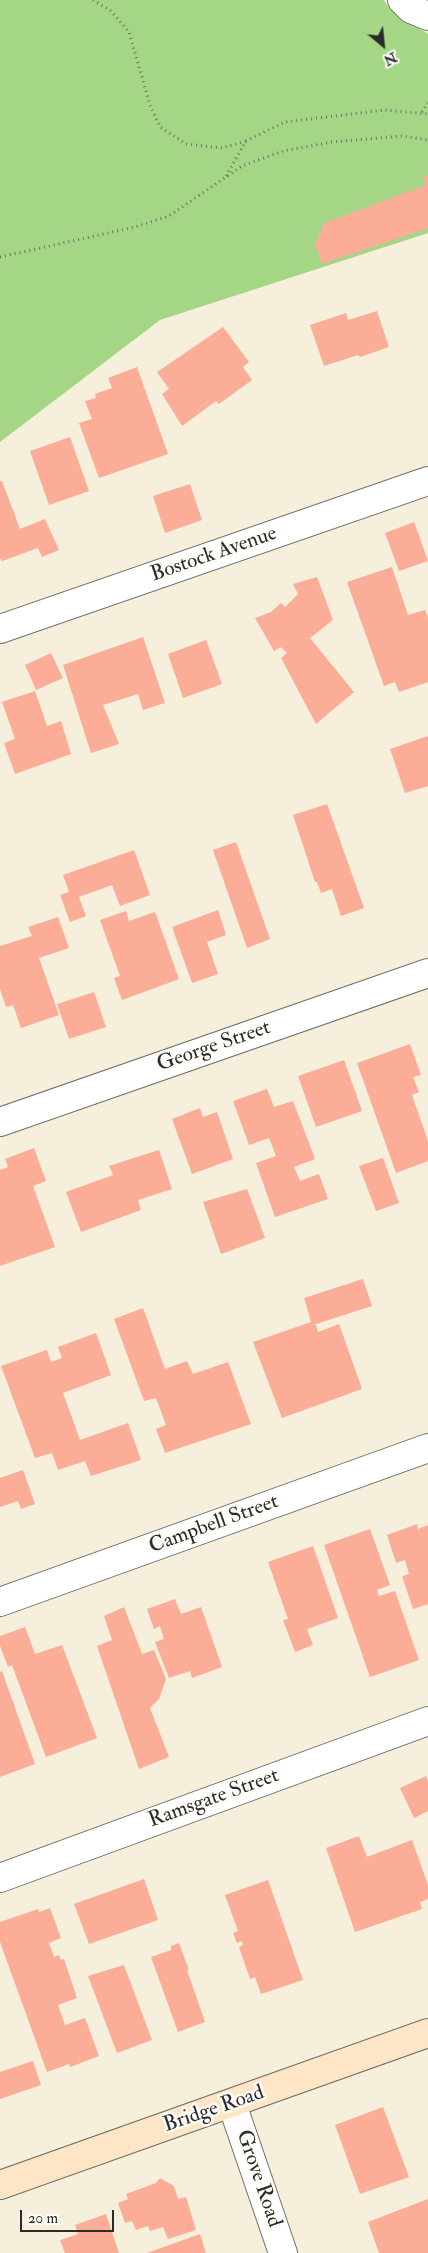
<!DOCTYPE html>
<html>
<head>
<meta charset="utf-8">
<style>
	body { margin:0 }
	#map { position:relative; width:428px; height:2253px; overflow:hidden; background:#f5efdc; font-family:"IM FELL Double Pica",serif }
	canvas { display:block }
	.north { position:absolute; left:358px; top:20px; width:50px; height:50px; -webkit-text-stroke:4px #fdfcf7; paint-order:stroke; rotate:152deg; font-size:14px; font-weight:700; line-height:20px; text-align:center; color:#2b2b2b }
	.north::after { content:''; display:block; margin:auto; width:18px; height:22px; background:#2b2b2b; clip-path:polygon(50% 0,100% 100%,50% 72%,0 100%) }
	.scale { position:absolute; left:20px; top:2210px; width:94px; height:22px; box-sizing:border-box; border:2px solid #2b2b2b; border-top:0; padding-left:6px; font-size:15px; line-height:18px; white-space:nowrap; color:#2b2b2b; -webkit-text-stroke:4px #fdfcf7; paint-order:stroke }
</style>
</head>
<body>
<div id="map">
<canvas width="428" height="2253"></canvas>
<div class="north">N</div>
<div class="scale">20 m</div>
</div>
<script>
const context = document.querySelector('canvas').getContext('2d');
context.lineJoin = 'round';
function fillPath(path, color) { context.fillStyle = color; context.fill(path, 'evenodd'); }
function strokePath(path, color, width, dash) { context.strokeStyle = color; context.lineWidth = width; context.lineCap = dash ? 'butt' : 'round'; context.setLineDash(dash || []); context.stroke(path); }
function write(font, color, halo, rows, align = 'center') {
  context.font = font + ' "IM FELL Double Pica",serif'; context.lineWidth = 5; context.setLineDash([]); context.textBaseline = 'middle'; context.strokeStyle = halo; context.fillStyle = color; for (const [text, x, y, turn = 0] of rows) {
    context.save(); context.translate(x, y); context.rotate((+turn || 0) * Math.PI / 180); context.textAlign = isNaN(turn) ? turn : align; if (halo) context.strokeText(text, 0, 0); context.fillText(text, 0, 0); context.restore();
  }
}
const green = new Path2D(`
	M0,0H384L389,8L428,34V233L160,320L0,442Z`);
const building = new Path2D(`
	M428,175V228L322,264L315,244L324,223L426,185L423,177Z
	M377,311L389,347L360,357L358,355L324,366L310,325L346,313L348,320Z
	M223,327L249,362L243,367L252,380L219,404L216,401L182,426L162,394L169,389L157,372Z
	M137,367L168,454L99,478L79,423L92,419L85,401L96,398L95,394L112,388L108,378Z
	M70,437L89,491L49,505L30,451Z
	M0,481H2L20,529L45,519L59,550L42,557L38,548L2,561L0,558Z
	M190,484L202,520L165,533L153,496Z
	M414,522L428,561L399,571L385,533Z
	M392,567L408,615L425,610L428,617V682L399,692L395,682L384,686L347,582Z
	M317,577L333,620L310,638L354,692L316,724L281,658L287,653L281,647L274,651L255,618L271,612L281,603L285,607L298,594L293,584Z
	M143,637L165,703L143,710L138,694L103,705L119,744L91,753L63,665Z
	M206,640L222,684L183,698L168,654Z
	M51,653L63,678L36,690L25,665Z
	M35,691L47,726L61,721L71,754L15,774L4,743L15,739L2,702Z
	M428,736V786L405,793L390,749Z
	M327,804L364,908L341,916L332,889L321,893L317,882H315L293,815Z
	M236,842L270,939L247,948L213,850Z
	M134,850L150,895L120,906L112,885L79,897L86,916L70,922L60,895L69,892L63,875Z
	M218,910L226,935L207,942L218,974L192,983L172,927Z
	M126,911L129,921L155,912L179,979L122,1000L114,978L120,976L100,920Z
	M58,917L69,948L39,958L59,1015L21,1028L13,1005L6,1007L0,989V946L32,936L28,927Z
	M94,992L106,1027L69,1039L57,1004Z
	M410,1044L421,1075L413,1077L419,1092L412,1095L428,1141V1161L396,1173L357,1063Z
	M344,1060L362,1111L316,1127L298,1076Z
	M267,1089L274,1107L293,1101L315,1159L294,1167L300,1181L319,1174L328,1199L275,1217L256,1163L276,1156L269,1138L249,1145L233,1101Z
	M200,1108L203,1117L217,1112L233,1159L192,1174L172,1119Z
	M34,1148L46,1181L33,1186L55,1247L0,1266V1170L8,1167L5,1159Z
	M159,1150L172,1189L138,1200L141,1210L81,1232L66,1192L113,1175L109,1166Z
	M383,1158L399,1203L376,1211L359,1166Z
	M247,1189L265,1238L221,1254L203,1202Z
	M363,1279L372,1306L313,1325H316L318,1332L339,1324L362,1389L282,1418L253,1342L311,1322L304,1298Z
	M143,1308L165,1369L187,1361L193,1374L228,1362L251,1424L165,1453L156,1429L166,1425L156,1398L144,1401L114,1319Z
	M96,1333L111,1375L63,1393L80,1440L128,1423L141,1460L91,1476L85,1461L58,1470L52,1453L35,1458L1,1366L47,1350L51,1362L62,1358L58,1347Z
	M23,1470L35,1504L21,1509L18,1501L0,1507V1478Z
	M417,1524L418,1529L428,1525V1604L413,1609L402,1576L409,1574L405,1560L396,1563L387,1535Z
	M370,1529L390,1585L377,1590L379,1596L395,1591L419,1660L370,1677L324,1545Z
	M313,1546L338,1618L307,1629L313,1645L295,1652L283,1620L288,1619L268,1562Z
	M175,1599L181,1614L201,1607L222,1667L192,1678L190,1671L169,1678L155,1642L164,1639L160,1626L154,1629L147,1609Z
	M124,1607L142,1654L154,1650L166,1679L159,1699L150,1708L169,1757L139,1769L97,1646L112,1640L104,1616Z
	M25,1627L35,1654L62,1645L97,1738L46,1757L12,1665L8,1667L0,1646V1636Z
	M2,1671L35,1764L0,1777V1672Z
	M426,1776L428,1781V1811L414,1818L400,1788Z
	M359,1836L367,1857L412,1840L428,1885V1899L420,1902L422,1909L355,1932L326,1848Z
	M144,1879L158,1920L89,1944L74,1904Z
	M268,1880L303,1980L261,1994L255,1977L250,1979L239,1947L243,1945L242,1941L237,1943L233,1933L238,1931L225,1895Z
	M50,1908L61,1938L49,1943L54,1957L59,1955L61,1960L64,1959L77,1998L58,2005L65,2025L85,2018L99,2056L70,2067L69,2064L47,2072L0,1942V1922L38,1909L39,1912Z
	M179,1943L189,1970H187L205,2022L178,2032L151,1957L171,1950V1946Z
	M124,1965L152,2040L117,2053L88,1976Z
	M33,2061L41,2085L0,2099V2072Z
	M383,2107L409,2177L360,2194L335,2125Z
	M160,2178L174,2186L178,2199L186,2197L196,2230L168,2239L163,2227L150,2231L148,2226L136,2230L132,2221L125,2223L118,2203L128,2199L126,2194L156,2183Z
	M428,2199V2253H379L368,2222Z
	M106,2214L119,2253H65L60,2240L78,2234L75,2225Z
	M200,2234L206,2253H147Z`);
const path = new Path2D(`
	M93,0L111,11L129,32L150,105L160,127L186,144L222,148L246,141
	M422,112L428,103
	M226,176L246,141L285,122L385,110L428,114
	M0,257L135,227L169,216L242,166L283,151L332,142L403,136L428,140`);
const minor = new Path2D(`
	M402,0L411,9L428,16
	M0,629L428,481
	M0,1122L428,973
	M0,1602L428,1448
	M0,1878L428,1721
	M232,2104L283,2253`);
const secondary = new Path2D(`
	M0,2185L428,2033`);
const streetNames = [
	["Bostock Avenue",214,555,-19],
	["George Street",214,1047,-19],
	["Campbell Street",214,1525,-20],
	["Ramsgate Street",214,1799,-20],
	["Bridge Road",214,2110,-19],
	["Grove Road",258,2179,71]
];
fillPath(green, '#a5d685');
fillPath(building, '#fcad98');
strokePath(minor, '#727069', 30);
strokePath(secondary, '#727069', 30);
strokePath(path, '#727069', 3, [1, 4]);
strokePath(minor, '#fff', 28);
strokePath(secondary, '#fde5c5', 28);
write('21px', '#2b2b2b', '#fdfcf7', streetNames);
</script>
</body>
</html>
